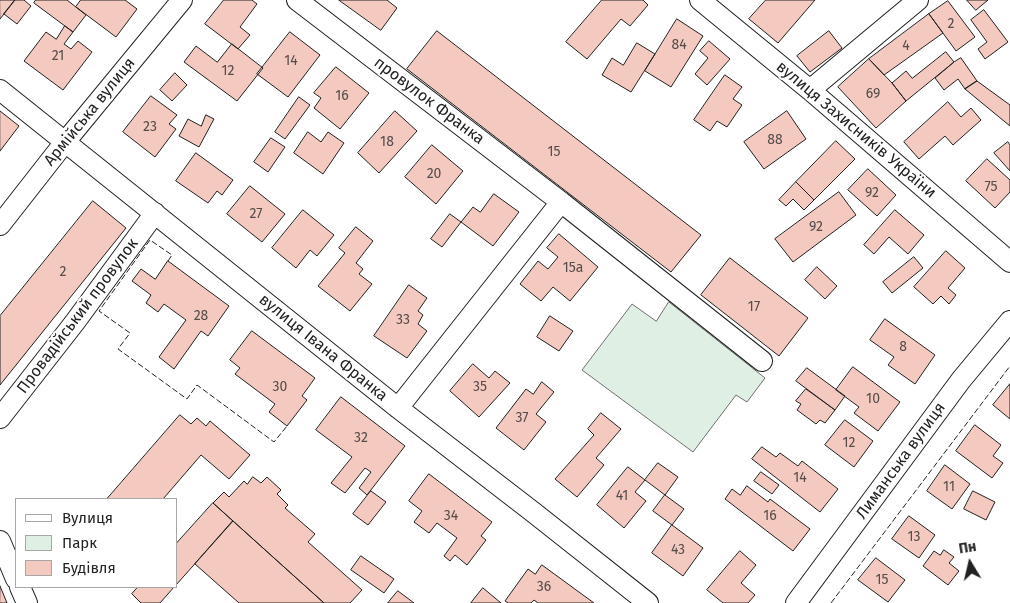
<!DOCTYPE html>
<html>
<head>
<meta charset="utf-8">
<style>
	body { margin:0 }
	#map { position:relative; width:1010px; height:603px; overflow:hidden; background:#fff; font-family:"Fira Sans",sans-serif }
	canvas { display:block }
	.legend { position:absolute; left:15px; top:498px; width:162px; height:90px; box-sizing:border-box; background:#fff; border:1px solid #a7a7a7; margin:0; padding:6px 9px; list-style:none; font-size:15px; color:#222 }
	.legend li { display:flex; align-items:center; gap:10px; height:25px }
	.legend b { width:25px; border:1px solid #a7a7a7 }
	.north { position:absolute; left:945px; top:538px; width:50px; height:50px; -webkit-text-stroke:4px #fff; paint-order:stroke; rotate:351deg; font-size:14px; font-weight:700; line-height:20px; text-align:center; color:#222 }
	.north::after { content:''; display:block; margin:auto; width:18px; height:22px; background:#222; clip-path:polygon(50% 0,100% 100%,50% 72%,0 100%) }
</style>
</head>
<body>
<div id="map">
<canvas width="1010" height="603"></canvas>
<ul class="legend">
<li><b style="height:6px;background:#fff"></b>Вулиця</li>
<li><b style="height:14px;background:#e0efe3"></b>Парк</li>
<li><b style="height:14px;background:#f3c9c0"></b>Будівля</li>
</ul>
<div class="north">Пн</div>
</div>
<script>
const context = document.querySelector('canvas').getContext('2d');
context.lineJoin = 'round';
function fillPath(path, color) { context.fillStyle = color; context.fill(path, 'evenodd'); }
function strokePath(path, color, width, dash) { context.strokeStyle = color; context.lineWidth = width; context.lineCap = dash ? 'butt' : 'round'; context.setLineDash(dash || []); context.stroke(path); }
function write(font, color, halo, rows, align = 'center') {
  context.font = font + ' "Fira Sans",sans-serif'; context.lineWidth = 4; context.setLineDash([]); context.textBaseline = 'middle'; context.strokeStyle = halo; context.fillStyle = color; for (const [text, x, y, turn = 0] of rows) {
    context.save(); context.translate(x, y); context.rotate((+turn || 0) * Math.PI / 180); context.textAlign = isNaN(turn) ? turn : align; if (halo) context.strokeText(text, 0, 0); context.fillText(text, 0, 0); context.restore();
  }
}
const green = new Path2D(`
	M669,302L765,378L747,402L736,395L693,452L582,370L632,304L656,321Z`);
const building = new Path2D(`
	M0,0H15L0,19Z
	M15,0H24L31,6L17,24L4,14Z
	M36,0H67L86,15L73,32L34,3Z
	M81,0H125L137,9L116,37L76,7Z
	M224,0H252L257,4L240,27L250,35L238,49L205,24Z
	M339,0H387L397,8L381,30Z
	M602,0H643L648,5L630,26L621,19L587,59L566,42Z
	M766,0H815L778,43L749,19Z
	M967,0H988L976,10Z
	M948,1L975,37L956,51L929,14Z
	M984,10L1008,42L985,59L978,49L987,42L971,20Z
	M929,14L943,33L884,75L869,59Z
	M677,19L703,36L671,87L645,71Z
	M65,26L73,32L64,44L71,49L78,41L92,52L63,90L24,61L46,32L56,39Z
	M437,31L701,235L671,272L407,69Z
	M829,31L842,48L810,72L797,56Z
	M290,32L320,55L288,97L257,74Z
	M709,41L730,59L707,85L695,74L708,58L700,51Z
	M637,43L655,54L631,92L602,75L612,58L623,65Z
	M232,44L263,68L237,101L184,62L196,46L217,62Z
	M946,52L954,62L906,101L892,83L906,71L912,78Z
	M961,58L977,81L965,89L958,79L944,90L935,78L954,62Z
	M869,59L892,83L906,101L876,128L838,87Z
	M336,67L369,93L340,129L314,108L321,98L314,93Z
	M175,73L187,85L172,101L160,90Z
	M725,75L742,87L733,99L742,105L727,127L717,121L710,131L694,120Z
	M977,81L1010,105V126L965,89Z
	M151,96L177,115L169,124L176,129L155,157L123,132Z
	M299,97L310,105L285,139L275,132Z
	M948,102L961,117L971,108L981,120L953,145L945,136L919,159L904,142Z
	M0,111L19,126L0,151Z
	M395,111L417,131L379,173L358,153Z
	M787,111L806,139L764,169L744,142Z
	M206,115L214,119L199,147L179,136L188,119L201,126Z
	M308,132L321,142L328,132L344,143L323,174L294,153Z
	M271,138L285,147L268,172L254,162Z
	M836,141L855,159L814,200L796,182Z
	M1008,142L1010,145V171L994,153Z
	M432,145L463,171L436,204L405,177Z
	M196,153L233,180L222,195L217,191L208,203L176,181Z
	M987,159L1010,180V192L995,208L966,181Z
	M868,169L896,195L877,216L848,190Z
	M796,182L814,200L804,210L793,199L786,206L779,200Z
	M250,186L285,214L262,242L227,214Z
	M839,192L856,215L793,262L775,239Z
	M494,194L519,212L493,246L461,222L473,207L480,212Z
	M93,201L126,228L0,385V316Z
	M303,210L334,235L317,256L310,250L296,268L272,248Z
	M895,210L924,235L908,254L889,237L874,254L864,245Z
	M450,214L461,222L442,247L431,239Z
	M356,227L373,241L356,263L363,269L359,274L372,284L350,311L318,286L345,253L339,248Z
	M559,234L598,267L570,301L553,287L541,301L520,284L538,261L548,269L558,257L547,248Z
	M946,251L965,268L948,288L956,295L949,304L941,296L933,304L914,287Z
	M914,257L923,268L892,293L883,282Z
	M730,258L808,318L779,356L701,295Z
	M168,261L229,306L208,336L201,331L174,369L159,357L186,320L164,304L158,312L146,303L151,295L132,281L141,269L155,279Z
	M817,267L837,286L825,299L805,280Z
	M409,285L427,298L418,311L423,315L418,324L427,331L407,358L374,336Z
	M550,316L573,331L559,351L537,337Z
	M885,319L935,355L915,384L888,365L894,357L870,340Z
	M252,331L315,378L302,396L307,400L287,426L269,412L275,404L235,374L240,368L230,360Z
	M473,364L489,378L495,371L510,383L479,417L450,391Z
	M853,367L900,402L878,431L854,413L859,407L836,390Z
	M807,368L845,396L835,410L796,381Z
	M542,382L554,392L536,414L546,422L524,450L496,428L526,389L533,394Z
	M1010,384V419L993,405Z
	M806,389L835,410L825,423L820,420L816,424L797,410L801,404L796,401Z
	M341,397L405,446L367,495L359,488L371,472L365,468L345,493L331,483L352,457L316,430Z
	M601,413L621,429L596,458L604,465L577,497L555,479L594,435L588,429Z
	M180,415L191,424L197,418L206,426L210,421L250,455L229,479L201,455L163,499H107Z
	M845,420L873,441L854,467L825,445Z
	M975,425L1001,445L993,456L1003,463L992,478L956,451Z
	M762,447L776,457L780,453L798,466L802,461L838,489L820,512L752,459Z
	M658,463L678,477L665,495L645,480Z
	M945,465L970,484L952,509L927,491Z
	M628,467L645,480L635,492L646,501L624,528L597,505Z
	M761,472L779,485L772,494L754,481Z
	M429,474L492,522L481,536L486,540L467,565L455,555L450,561L444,556L457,538L437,523L429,533L414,522L422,511L409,501Z
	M253,477L261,483L267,477L281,490L277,494L288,505L285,508L315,534L308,542L362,590L350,603H324L213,503L224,492L229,497L244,481L247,484Z
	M747,486L768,502L770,499L810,529L793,551L725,499L732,489L740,495Z
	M371,491L386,502L368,525L353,514Z
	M973,491L995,502L986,520L964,509Z
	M665,495L684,509L672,525L653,511Z
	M213,503L233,521L176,585V544Z
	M909,516L935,535L919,558L892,539Z
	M233,521L324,603H239L195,564Z
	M672,525L703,548L683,576L652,553Z
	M944,550L954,557L949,563L959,571L948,585L923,566L934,551L940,555Z
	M740,551L756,565L741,583L755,595L748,603H723L707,590Z
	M361,556L394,579L384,593L351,570Z
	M876,558L905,580L888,602L858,580Z
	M542,565L594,603H538L534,600L531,603H508L505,601L528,569L535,574Z
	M0,586L7,603H0Z
	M138,587H174L160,603H141L132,594Z
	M483,588L501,603H471Z
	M398,591L414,603H388Z`);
const minor = new Path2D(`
	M297,0L561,202L398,408
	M700,0L810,90L1010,262
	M0,90L398,408L533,512L648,603
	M810,90L918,0
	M561,202L762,361
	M0,225L65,142L182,0
	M0,418L75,322L155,213
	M0,541L16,579
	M20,587L27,603
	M796,603L961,380L1010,321`);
const fence = new Path2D(`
	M168,261L172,255L150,240L99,311L130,333L118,349L187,399L197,385L274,442L287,426
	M831,603L1010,366`);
const numberNames = [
	["2",951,24],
	["84",679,45],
	["4",906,46],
	["21",58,56],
	["14",291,61],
	["12",228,71],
	["69",873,94],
	["16",342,96],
	["23",150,127],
	["88",775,140],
	["18",387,142],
	["15",554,152],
	["20",434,174],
	["75",991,187],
	["92",872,193],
	["27",256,214],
	["92",816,227],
	["15а",573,268],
	["2",63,272],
	["17",754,307],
	["28",201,316],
	["33",403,320],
	["8",903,347],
	["30",280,387],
	["35",480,387],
	["10",873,399],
	["37",522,418],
	["32",361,438],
	["12",849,443],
	["14",800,478],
	["11",949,487],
	["41",622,496],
	["34",451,516],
	["16",770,516],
	["13",914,537],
	["43",678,550],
	["15",882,580],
	["36",544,587]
];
const streetNames = [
	["провулок Франка",429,101,37],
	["Армійська вулиця",90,112,-51],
	["вулиця Захисників України",856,130,40],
	["Провадійський провулок",78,316,-53],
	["вулиця Івана Франка",323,348,39],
	["Лиманська вулиця",901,461,-54]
];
fillPath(green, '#e0efe3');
strokePath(green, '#6f6f6f', 1);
fillPath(building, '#f3c9c0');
strokePath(building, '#222', 1);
strokePath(minor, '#222', 22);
strokePath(minor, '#fff', 20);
strokePath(fence, '#222', 1, [6, 2.5]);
write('14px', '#564c4a', null, numberNames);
write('16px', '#222', '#fff', streetNames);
</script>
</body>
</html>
